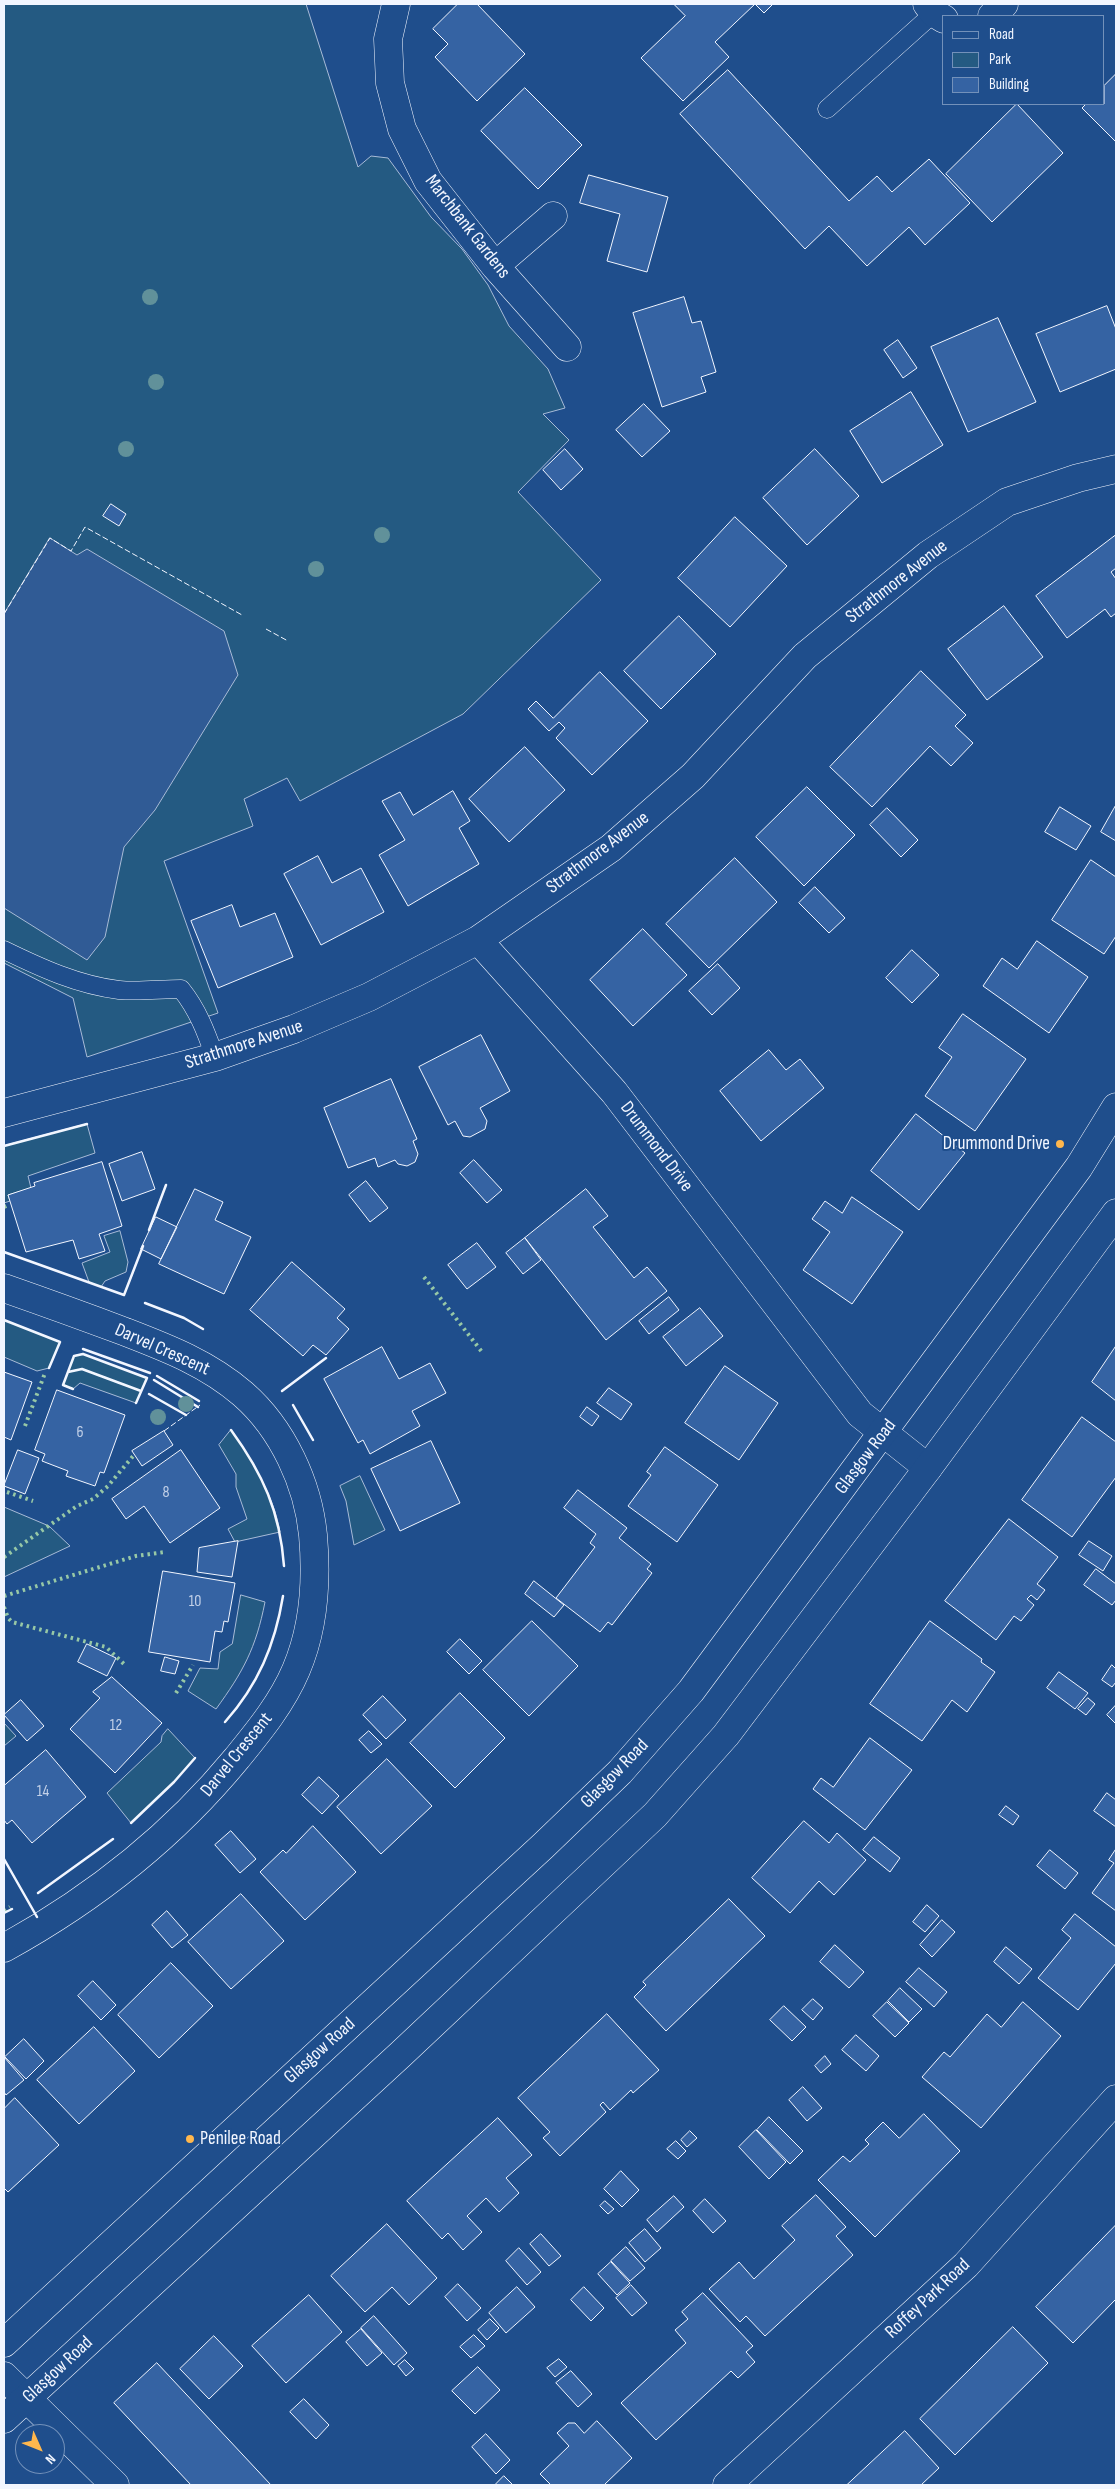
<!DOCTYPE html>
<html>
<head>
<meta charset="utf-8">
<style>
	body { margin:0 }
	#map { position:relative; width:1120px; height:2489px; overflow:hidden; background:#1f4e8c; font-family:"Sofia Sans Condensed",sans-serif }
	canvas { display:block }
	.frame { position:absolute; inset:0; border:5px solid #f2f6ff; pointer-events:none }
	.legend { position:absolute; left:942px; top:15px; width:162px; height:90px; box-sizing:border-box; background:#1f4e8c; border:1px solid #7391ba; margin:0; padding:6px 9px; list-style:none; font-size:15px; color:#f2f6ff }
	.legend li { display:flex; align-items:center; gap:10px; height:25px }
	.legend b { width:25px; border:1px solid #7391ba }
	.north { position:absolute; left:15px; top:2424px; width:50px; height:50px; box-sizing:border-box; background:#1f4e8c; border:1px solid #7391ba; border-radius:50%; rotate:134deg; font-size:14px; font-weight:700; line-height:20px; text-align:center; color:#f2f6ff }
	.north::after { content:''; display:block; margin:auto; width:18px; height:22px; background:#ffb74d; clip-path:polygon(50% 0,100% 100%,50% 72%,0 100%) }
</style>
</head>
<body>
<div id="map">
<canvas width="1120" height="2489"></canvas>
<div class="frame"></div>
<ul class="legend">
<li><b style="height:6px;background:#1f4e8c"></b>Road</li>
<li><b style="height:14px;background:#245a82"></b>Park</li>
<li><b style="height:14px;background:#3563a3"></b>Building</li>
</ul>
<div class="north">N</div>
</div>
<script>
const context = document.querySelector('canvas').getContext('2d');
context.lineJoin = 'round';
function fillPath(path, color) { context.fillStyle = color; context.fill(path, 'evenodd'); }
function strokePath(path, color, width, dash) { context.strokeStyle = color; context.lineWidth = width; context.lineCap = dash ? 'butt' : 'round'; context.setLineDash(dash || []); context.stroke(path); }
function write(font, color, halo, rows, align = 'center') {
  context.font = font + ' "Sofia Sans Condensed",sans-serif'; context.lineWidth = 4; context.setLineDash([]); context.textBaseline = 'middle'; context.strokeStyle = halo; context.fillStyle = color; for (const [text, x, y, turn = 0] of rows) {
    context.save(); context.translate(x, y); context.rotate((+turn || 0) * Math.PI / 180); context.textAlign = isNaN(turn) ? turn : align; if (halo) context.strokeText(text, 0, 0); context.fillText(text, 0, 0); context.restore();
  }
}
const green = new Path2D(`
	M4,4H306L358,167L371,156L388,158L431,217L462,249L488,285L509,326L548,369L565,408L543,414L569,440L518,492L601,580L463,714L300,801L287,778L244,799L253,826L164,861L218,1013L87,1057L73,998L4,963Z
	M87,1124L95,1153L28,1176L31,1188L8,1195L10,1201L4,1203V1146Z
	M120,1231L128,1262L126,1272L105,1281L101,1287L89,1282L82,1263L110,1252L104,1236Z
	M4,1320L60,1342L49,1368L37,1371L4,1357Z
	M83,1354L147,1378L136,1403L80,1383L73,1389L63,1385L74,1356Z
	M231,1430C253,1462 273,1494 280,1532L235,1542L228,1529L247,1519L236,1487V1474L219,1445Z
	M360,1476L385,1530L354,1545L346,1501L340,1486Z
	M4,1507L49,1526L70,1546L4,1577Z
	M241,1595L265,1602C256,1648 243,1672 216,1709L188,1691L200,1668L218,1669L220,1652L232,1644Z
	M4,1723L16,1736L4,1746Z
	M168,1729L195,1758L174,1782L131,1823L107,1793L161,1742L162,1736Z`);
const parking = new Path2D(`
	M50,538L77,555L87,549L224,631L238,675L155,810L124,847L105,937L87,960L4,908V614Z`);
const building = new Path2D(`
	M458,4H477L525,54L477,101L435,57L448,44L433,29Z
	M674,4H773L764,13L755,4L715,42L729,57L683,101L641,58L685,16Z
	M728,70L849,201L877,176L892,192L929,159L970,203L925,245L909,227L867,266L829,226L805,249L680,114Z
	M1116,74V142L1082,108L1086,104H1104V86Z
	M525,88L582,145L538,189L481,131Z
	M1017,104L1063,153L992,222L946,174Z
	M589,175L668,197L647,272L607,261L620,214L580,203Z
	M684,297L692,323L701,321L716,372L701,377L706,392L662,407L633,313Z
	M1107,306L1116,329V369L1060,392L1036,334Z
	M998,318L1036,402L968,432L931,347Z
	M898,340L917,368L903,378L884,350Z
	M911,392L943,445L882,483L850,431Z
	M644,404L670,431L642,457L616,430Z
	M565,449L583,469L561,490L543,470Z
	M815,449L859,496L807,545L763,498Z
	M111,504L126,514L119,526L103,516Z
	M735,517L787,566L730,627L678,578Z
	M1116,535V568L1111,572L1116,579V613L1111,617L1105,609L1067,638L1036,596Z
	M1004,606L1043,657L987,700L948,649Z
	M679,616L716,654L661,709L624,671Z
	M921,671L966,715L955,726L973,743L951,766L930,746L872,807L830,767Z
	M600,672L648,721L592,775L556,738L565,728L559,722L549,731L528,709L536,701L553,718Z
	M525,747L565,790L509,842L469,799Z
	M807,787L855,835L804,886L756,837Z
	M453,791L470,821L459,828L479,864L408,906L379,855L405,840L382,801L400,792L413,815Z
	M1116,805V841L1101,832Z
	M1060,807L1091,826L1076,850L1045,832Z
	M887,808L918,840L901,857L870,825Z
	M318,856L332,883L361,868L384,912L321,945L284,874Z
	M735,858L777,902L709,968L666,924Z
	M1091,860L1116,877V936L1104,954L1052,920Z
	M815,887L845,918L829,933L799,903Z
	M232,905L240,927L275,913L293,957L218,988L191,921Z
	M643,929L687,975L633,1026L590,980Z
	M1037,941L1088,977L1049,1033L983,986L1002,958L1017,969Z
	M912,950L939,975L912,1003L886,978Z
	M718,964L740,988L712,1015L689,991Z
	M963,1014L1026,1059L975,1131L925,1096L952,1057L939,1048Z
	M481,1035L510,1091L480,1108L487,1121L485,1129L470,1137L463,1136L455,1121L448,1125L419,1067Z
	M769,1050L786,1070L800,1059L824,1088L761,1141L720,1091Z
	M391,1079L417,1139L413,1141L418,1154L415,1162L407,1166L398,1164L395,1160L378,1167L375,1158L348,1168L324,1108Z
	M916,1114L965,1153L919,1210L871,1171Z
	M142,1152L155,1189L122,1201L109,1164Z
	M474,1160L502,1190L487,1203L460,1173Z
	M102,1162L122,1226L99,1234L105,1251L79,1259L73,1240L26,1252L8,1195L35,1186L34,1183Z
	M366,1181L388,1208L370,1222L349,1195Z
	M195,1189L223,1202L215,1220L251,1237L224,1294L159,1264Z
	M586,1189L608,1216L593,1227L634,1278L647,1267L667,1291L606,1340L525,1238Z
	M852,1197L903,1232L852,1304L803,1270L830,1232L812,1219L825,1201L842,1213Z
	M156,1217L177,1227L161,1259L141,1249Z
	M525,1238L541,1260L523,1274L506,1253Z
	M477,1243L496,1267L467,1289L448,1265Z
	M292,1262L345,1309L337,1318L349,1329L326,1355L313,1345L303,1356L250,1310Z
	M669,1297L679,1310L649,1334L639,1321Z
	M700,1308L723,1336L686,1366L663,1337Z
	M1116,1346V1401L1092,1382Z
	M382,1347L399,1379L430,1363L446,1393L412,1411L420,1426L370,1454L363,1440L358,1443L324,1379Z
	M725,1366L778,1403L739,1460L685,1423Z
	M4,1372L32,1382L11,1440L4,1437Z
	M609,1388L632,1404L621,1420L597,1403Z
	M57,1390L125,1415L104,1473L100,1472L95,1486L66,1476L68,1471L42,1461L45,1454L35,1450Z
	M587,1407L599,1416L592,1426L580,1417Z
	M1082,1417L1116,1442V1477L1072,1537L1022,1500Z
	M164,1431L173,1445L142,1466L132,1451Z
	M431,1441L460,1503L400,1531L371,1469Z
	M665,1447L718,1485L677,1542L628,1506L651,1475L647,1472Z
	M18,1450L39,1458L25,1494L4,1486Z
	M181,1450L220,1508L170,1543L144,1506L126,1519L112,1499Z
	M578,1490L627,1528L619,1538L651,1564L647,1569L652,1573L612,1625L608,1622L600,1632L556,1598L595,1547L590,1543L596,1534L564,1508Z
	M1009,1519L1058,1557L1037,1584L1045,1590L1037,1600L1031,1595L1027,1599L1034,1605L1021,1621L1014,1616L996,1640L945,1601Z
	M238,1541L232,1577L197,1572L199,1548Z
	M1089,1541L1112,1556L1103,1571L1079,1555Z
	M1096,1569L1116,1584V1600L1112,1605L1084,1585Z
	M163,1571L235,1583L228,1622L224,1621L222,1632L215,1631L210,1662L149,1652Z
	M534,1581L564,1605L554,1617L525,1594Z
	M532,1621L578,1666L529,1716L483,1670Z
	M930,1621L982,1659L981,1662L995,1672L967,1712L952,1700L922,1741L870,1704Z
	M460,1639L482,1661L469,1674L447,1652Z
	M87,1644L116,1658L107,1676L78,1662Z
	M165,1657L179,1661L175,1674L161,1671Z
	M1112,1665L1116,1669V1682L1112,1687L1102,1680Z
	M1059,1672L1088,1693L1075,1709L1047,1688Z
	M112,1677L162,1723L115,1773L70,1729L100,1698L93,1692Z
	M460,1693L505,1738L455,1788L410,1743Z
	M383,1696L406,1720L386,1739L363,1715Z
	M1088,1698L1095,1704L1086,1715L1078,1709Z
	M21,1700L44,1726L27,1741L4,1715Z
	M1116,1705V1722L1115,1723L1107,1715Z
	M369,1731L382,1744L371,1753L359,1740Z
	M870,1738L912,1770L865,1830L813,1789L821,1778L833,1787Z
	M46,1750L86,1797L32,1843L12,1820L7,1824L4,1820V1786Z
	M387,1759L432,1806L381,1854L337,1807Z
	M319,1777L339,1796L322,1814L302,1795Z
	M1107,1793L1116,1800V1827L1094,1811Z
	M1006,1806L1019,1816L1013,1825L999,1815Z
	M804,1821L829,1843L837,1833L866,1860L834,1895L819,1881L790,1913L752,1878Z
	M313,1826L356,1872L305,1920L260,1872L283,1850L286,1853Z
	M231,1831L256,1859L240,1873L215,1845Z
	M874,1837L900,1858L890,1872L863,1850Z
	M1116,1849V1911L1092,1893L1114,1863L1109,1860Z
	M1050,1850L1078,1873L1065,1889L1037,1866Z
	M241,1894L284,1941L231,1989L188,1942Z
	M729,1899L765,1936L666,2031L634,1997L646,1985L643,1982Z
	M927,1905L939,1916L925,1932L913,1922Z
	M167,1911L188,1935L172,1948L152,1925Z
	M1075,1914L1116,1947V1963L1078,2010L1038,1978L1071,1938L1062,1930Z
	M942,1920L955,1932L932,1957L920,1945Z
	M835,1945L864,1972L849,1988L820,1962Z
	M1006,1947L1032,1969L1019,1984L994,1962Z
	M171,1963L213,2006L159,2058L118,2015Z
	M919,1968L947,1992L934,2007L906,1982Z
	M93,1981L116,2005L101,2020L78,1996Z
	M900,1988L922,2009L909,2022L888,2001Z
	M813,1999L823,2008L813,2020L802,2010Z
	M887,2002L909,2023L895,2037L873,2016Z
	M1023,2002L1061,2036L981,2128L922,2077L944,2052L950,2057L987,2014L1001,2027Z
	M784,2006L806,2027L792,2041L770,2020Z
	M607,2014L659,2070L633,2093L631,2090L610,2110L603,2102L600,2105L606,2112L560,2156L543,2138L550,2132L518,2098Z
	M94,2027L135,2071L79,2124L37,2080Z
	M856,2035L879,2056L866,2071L842,2050Z
	M24,2039L44,2061L26,2079L5,2057Z
	M825,2056L831,2064L821,2073L815,2066Z
	M4,2057L24,2080L6,2095L4,2092Z
	M803,2087L822,2108L807,2121L789,2100Z
	M15,2098L59,2145L8,2192L4,2188V2109Z
	M924,2114L960,2151L875,2237L818,2180L843,2156L850,2162L869,2144L865,2140L883,2122L899,2138Z
	M769,2117L803,2151L790,2164L757,2130Z
	M498,2118L532,2155L506,2178L519,2193L499,2212L486,2198L467,2216L482,2232L463,2250L448,2233L442,2239L407,2201Z
	M756,2130L786,2162L769,2179L739,2147Z
	M690,2131L697,2138L687,2147L681,2140Z
	M676,2141L686,2151L678,2159L667,2149Z
	M621,2171L639,2190L622,2207L604,2189Z
	M816,2195L846,2227L836,2236L853,2255L765,2336L746,2316L740,2322L709,2289L739,2262L754,2279L795,2240L782,2226Z
	M674,2196L684,2207L657,2232L647,2220Z
	M705,2199L726,2221L713,2233L693,2211Z
	M605,2201L614,2209L608,2214L600,2206Z
	M387,2224L437,2278L409,2305L392,2287L365,2312L331,2276Z
	M1116,2225V2299L1073,2343L1036,2307Z
	M645,2229L661,2248L645,2262L629,2243Z
	M541,2234L561,2256L549,2266L530,2244Z
	M626,2247L645,2268L630,2281L611,2261Z
	M519,2248L541,2272L527,2285L506,2261Z
	M611,2262L630,2283L617,2295L598,2274Z
	M458,2284L481,2308L467,2321L445,2297Z
	M631,2285L647,2303L632,2316L616,2298Z
	M517,2287L535,2307L506,2333L489,2313Z
	M584,2287L604,2308L591,2321L571,2300Z
	M703,2293L753,2346L746,2352L755,2362L738,2378L731,2371L656,2440L621,2403L686,2343L675,2330L688,2319L682,2312Z
	M309,2295L342,2332L286,2383L252,2346Z
	M374,2316L407,2353L394,2365L361,2328Z
	M490,2319L499,2328L487,2340L478,2330Z
	M1013,2327L1048,2363L955,2455L920,2419Z
	M361,2329L382,2353L367,2366L346,2342Z
	M474,2335L485,2346L471,2358L460,2347Z
	M214,2336L243,2366L209,2399L180,2369Z
	M559,2359L567,2367L555,2377L547,2368Z
	M405,2360L414,2369L406,2376L398,2366Z
	M157,2363L271,2485H191L114,2403Z
	M478,2367L500,2390L475,2414L452,2391Z
	M571,2371L592,2394L578,2407L556,2383Z
	M304,2399L329,2425L316,2439L290,2412Z
	M597,2421L632,2458L604,2485H551L540,2474L569,2446L557,2433L568,2423H575L584,2433Z
	M905,2431L939,2468L921,2485H847Z
	M486,2434L510,2460L496,2474L472,2447Z
	M504,2476L513,2485H495Z`);
const service = new Path2D(`
	M827,109L934,13
	M4,950C41,968 78,985 119,990C139,992 161,989 181,989C198,1010 206,1032 215,1057`);
const minor = new Path2D(`
	M396,4L388,39L390,83L402,129L428,181L495,266L567,347
	M927,4L934,13L944,19
	M992,16L1004,4
	M495,266L553,216
	M478,940L614,1092L860,1414L928,1468
	M4,1113L215,1057L294,1029L369,997L478,940L611,848L693,776L805,656L928,555L1007,502L1078,478L1116,469
	M4,1288C44,1302 83,1316 123,1331C167,1348 207,1363 243,1394C283,1429 308,1484 313,1535C317,1580 314,1628 296,1670C282,1703 259,1731 237,1758C172,1837 93,1899 4,1948
	M727,2485L966,2265L1116,2099`);
const tertiary = new Path2D(`
	M4,2376L115,2485`);
const primary = new Path2D(`
	M4,2343L543,1846L620,1772L691,1691L1079,1167L1116,1107
	M4,2419L401,2054L655,1815L726,1735L928,1468L1116,1213`);
const hedge = new Path2D(`
	M4,1207L8,1205
	M424,1277L482,1352
	M25,1426L45,1373
	M7,1492L33,1501
	M4,1557L77,1506L93,1499L108,1486L134,1455
	M4,1596L136,1556L165,1552
	M4,1607L8,1618L12,1622L106,1647L124,1664
	M176,1693L193,1665
	M4,1911L10,1907`);
const fence = new Path2D(`
	M4,614L50,538L71,551L85,527L242,615
	M266,629L288,641
	M164,1431L200,1405`);
const wall = new Path2D(`
	M4,1146L87,1124
	M149,1230L166,1185
	M4,1252L124,1295L143,1246
	M145,1303L184,1318L203,1329
	M4,1320L60,1342L49,1368
	M83,1349L150,1373
	M68,1372L82,1369L141,1391
	M157,1376L199,1401
	M154,1380L198,1407
	M73,1389L63,1385L74,1356L83,1354L147,1378L136,1403
	M282,1391L326,1358
	M149,1394L186,1415
	M293,1405L313,1440
	M231,1430C263,1474 280,1512 284,1566
	M225,1722C258,1685 275,1645 283,1596
	M131,1823L174,1782L195,1758
	M4,1859L37,1917
	M38,1893L113,1839
	M4,1913L12,1909`);
const trees = [
	[150,297],
	[156,382],
	[126,449],
	[382,535],
	[316,569],
	[186,1404],
	[158,1417]
];
const markers = [
	[1060,1144,5,"#ffb74d"],
	[190,2139,5,"#ffb74d"]
];
const numberNames = [
	["6",80,1433],
	["8",166,1493],
	["10",195,1602],
	["12",116,1726],
	["14",43,1792]
];
const streetNames = [
	["Marchbank Gardens",467,227,52],
	["Strathmore Avenue",897,582,-38],
	["Strathmore Avenue",598,853,-37],
	["Strathmore Avenue",244,1045,-18],
	["Drummond Drive",656,1147,53],
	["Darvel Crescent",162,1350,24],
	["Glasgow Road",866,1457,-53],
	["Darvel Crescent",237,1755,-51],
	["Glasgow Road",615,1774,-46],
	["Glasgow Road",320,2051,-42],
	["Roffey Park Road",928,2299,-43],
	["Glasgow Road",58,2370,-43]
];
const poiNames = [
	["Drummond Drive",1050,1144],
	["Penilee Road",200,2139,"left"]
];
fillPath(green, '#245a82');
strokePath(green, '#a8bbd7', 1);
fillPath(parking, '#305b95');
strokePath(parking, '#a8bbd7', 1);
fillPath(building, '#3563a3');
strokePath(building, '#f2f6ff', 1);
strokePath(service, '#f2f6ff', 19);
strokePath(minor, '#f2f6ff', 29);
strokePath(tertiary, '#f2f6ff', 29);
strokePath(primary, '#f2f6ff', 29);
strokePath(service, '#1f4e8c', 18);
strokePath(minor, '#1f4e8c', 28);
strokePath(tertiary, '#1f4e8c', 28);
strokePath(primary, '#1f4e8c', 28);
strokePath(hedge, '#97c8a6', 4, [2.5, 4]);
strokePath(fence, '#f2f6ff', 1, [6, 2.5]);
strokePath(wall, '#f2f6ff', 2.5);
context.fillStyle = '#61919a';
for (const [x, y] of trees) { context.beginPath(); context.arc(x, y, 8, 0, 2 * Math.PI); context.fill(); }
for (const [x, y, r, color] of markers) { const dot = new Path2D(); dot.arc(x, y, r, 0, 2 * Math.PI); context.fillStyle = color; context.fill(dot); strokePath(dot, '#1f4e8c', 2); }
write('16px', '#c3d1e8', null, numberNames);
write('19px', '#f2f6ff', '#1f4e8c', streetNames);
write('19px', '#f2f6ff', '#1f4e8c', poiNames, 'right');
</script>
</body>
</html>
